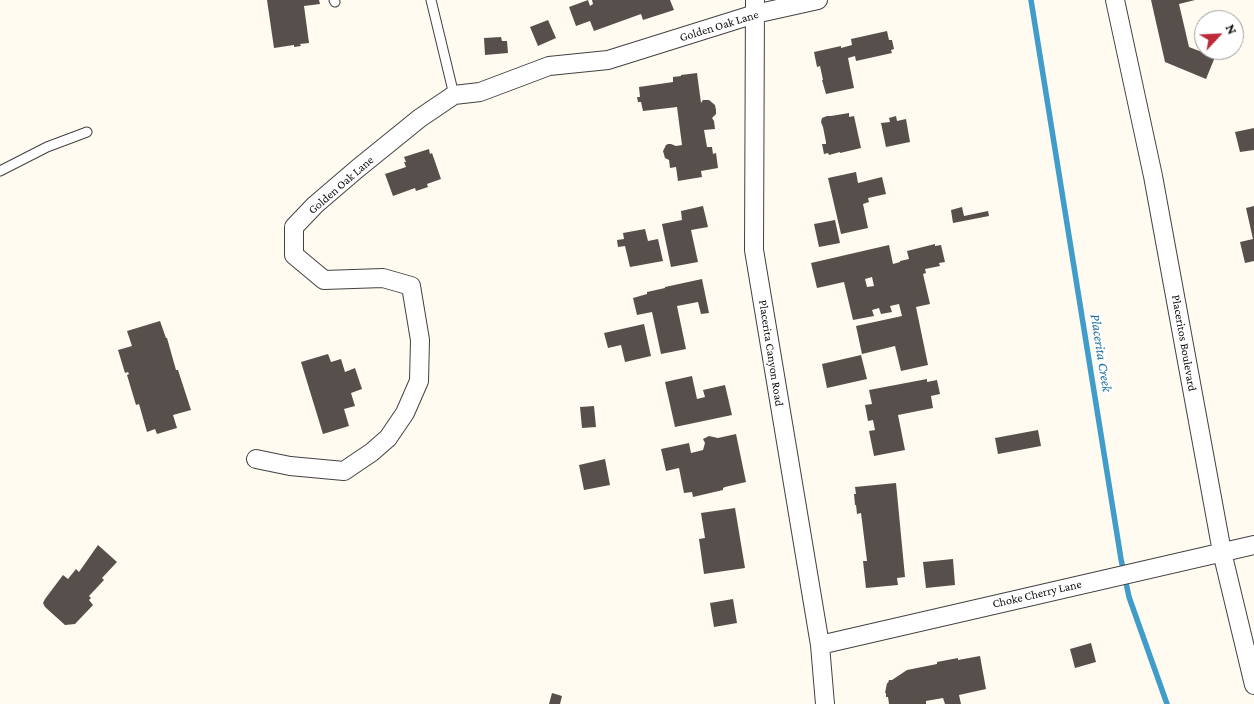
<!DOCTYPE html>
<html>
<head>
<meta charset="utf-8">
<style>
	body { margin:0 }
	#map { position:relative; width:1254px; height:704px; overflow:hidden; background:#fffbf1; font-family:"Crimson Pro",serif }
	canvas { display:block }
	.north { position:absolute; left:1194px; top:10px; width:50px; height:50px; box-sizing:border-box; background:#fff; border:1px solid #9f9f9f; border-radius:50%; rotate:65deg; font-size:14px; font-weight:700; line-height:20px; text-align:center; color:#0f0f0f }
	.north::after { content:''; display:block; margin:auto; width:18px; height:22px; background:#bc2a3b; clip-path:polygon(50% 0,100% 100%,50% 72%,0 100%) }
</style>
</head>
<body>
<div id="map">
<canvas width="1254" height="704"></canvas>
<div class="north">N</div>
</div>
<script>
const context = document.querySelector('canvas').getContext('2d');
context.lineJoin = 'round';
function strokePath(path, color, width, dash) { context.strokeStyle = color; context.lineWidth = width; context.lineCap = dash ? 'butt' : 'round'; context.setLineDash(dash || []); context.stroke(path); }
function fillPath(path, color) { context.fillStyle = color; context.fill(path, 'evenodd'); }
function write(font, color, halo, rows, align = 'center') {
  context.font = font + ' "Crimson Pro",serif'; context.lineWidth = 5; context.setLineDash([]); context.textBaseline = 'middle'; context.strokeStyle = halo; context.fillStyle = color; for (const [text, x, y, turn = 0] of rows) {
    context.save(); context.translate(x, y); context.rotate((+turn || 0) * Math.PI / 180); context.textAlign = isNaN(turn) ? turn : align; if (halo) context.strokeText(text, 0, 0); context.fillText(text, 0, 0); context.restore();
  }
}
const stream = new Path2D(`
	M1031,0L1121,559L1129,597L1167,704`);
const building = new Path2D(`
	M267,0H319L320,4L304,6L309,43L300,44L301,46L294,47V45L274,48Z
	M588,0L590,6L593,4L592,0H670L674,10L643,20L641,14L594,31L590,21L576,26L569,7Z
	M1151,0H1195L1179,4L1189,47L1215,57L1206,79L1165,62Z
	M548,20L556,38L538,46L530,27Z
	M887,31L889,40H892L894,49L891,50L892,53L856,61L855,56L848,58L854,88L826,94L822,80H823L820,66L817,67L814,52L841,46V48L852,45L851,39Z
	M501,37L502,41H507L508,53L485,55L484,38Z
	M697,73L701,103L703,100H709L715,105L716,110V114L712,118L714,121L715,129L704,130L707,147H712L713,154L716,153L718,168L701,171L702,177L678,181L676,167L670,168L669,160L665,158L663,151L666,145L668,144H671L676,146L682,145L677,107L643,111L641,102H638L637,97H640L639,87L673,82V77L681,76V75Z
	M849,113V117L854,116L861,148L840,153V152L829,155L828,153L824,154L822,144H826V142L823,127L821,122L822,118L827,116H831Z
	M896,116L897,121L906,119L910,142L886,147L881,123L890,122L889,118Z
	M1254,128V150L1240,152L1235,132Z
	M429,149L430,154L432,153L441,179L427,184L428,187L416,191L415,188L393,196L385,174L406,167L404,162H406L404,157Z
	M856,172L858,183L882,177L886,194L868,198L869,202L863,204L868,228L841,234L828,178Z
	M703,206L708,227L691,230L698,262L671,267L662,224L682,220L681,211Z
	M1254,206V261L1245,263L1240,242L1253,239L1246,208Z
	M962,207L964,216L988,211L989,216L953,223L951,210Z
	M835,220L840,243L819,247L814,224Z
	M645,229L648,241L658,239L663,261L630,267L625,246L618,247L617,240L624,239L623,233Z
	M935,244V246L941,245L945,262L939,263L940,266L925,269L926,273L923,274L930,304L916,307L928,365L901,371L895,346L862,354L856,326L902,316L899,304L890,306L892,312L881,314L879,308L872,310L874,316L853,320L844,282L817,288L811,263L889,245L893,264L900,262V261L909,259L907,251ZM872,277L874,286L867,287L865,279Z
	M702,279L709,313L701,314L698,302L677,306L686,349L661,354L652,312L637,315L633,298L647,294V292L665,288V287Z
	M160,321L166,338H167L176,370H178L191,410L173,415L177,428L157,434L155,429L147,432L139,404L136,405L127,375L129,374L128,372L125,373L118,350L132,346L127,331Z
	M644,324L651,356L625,362L621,345L608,348L604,333Z
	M328,354L331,362L341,359L345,372L355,368L362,389L351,393L355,406L344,409L349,426L323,434L301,362Z
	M861,355L867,379L827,388L822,364Z
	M692,376L697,399L705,397L703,390L725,385L732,415L675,427L665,382Z
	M927,379V382L937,380L940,394L931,396L933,408L898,415L905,450L874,456L869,431L875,430L873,420L868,421L865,405L872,404L869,390Z
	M594,406L596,427L582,428L580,407Z
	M1038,430L1041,446L998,454L995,438Z
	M736,434L746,482L725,487L723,488V490L693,497L692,492L684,493L679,468L666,471L661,449L689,443L691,453L703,450L705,443L703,439L709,436L718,438Z
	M605,459L610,485L584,490L579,465Z
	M896,483L905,577L897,578L898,585L866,588L863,561H867L861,513L857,514L856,505H855L854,494H856L855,487Z
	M735,508L745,568L704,574L699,539L705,538L701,513Z
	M98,545L117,562L102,578L104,580L89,596L91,598L89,600L93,605L75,624L65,625L45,607L43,603L45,599L63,575L68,579L76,569L79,572Z
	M953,559L955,585L926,588L923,562Z
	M733,599L737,623L714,627L710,603Z
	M1091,643L1096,662L1075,668L1070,649Z
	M980,656L986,689L959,695L961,704H945L943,698L926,701V704H889L888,697H886V693H885L887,683H888L889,680H892L907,670L937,664V662L958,658V660Z
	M552,693L562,696L560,704H549Z`);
const lane = new Path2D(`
	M334,0L335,2
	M431,0L454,95
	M0,171L47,147L87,132`);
const street = new Path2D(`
	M755,0L754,250L820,645L825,704
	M1115,0L1153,176L1222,552L1254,685
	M256,459L290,466L344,471L372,452L388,438L405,413L419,381L420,340L411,286L383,278L324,280L294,255V227L315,205L357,169L420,118L454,95L480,92L549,66L608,60L755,14L818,0
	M820,645L1254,545`);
const streetNames = [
	["Golden Oak Lane",719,26,-17],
	["Golden Oak Lane",341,185,-41],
	["Placeritos Boulevard",1184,343,80],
	["Placerita Canyon Road",771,353,81],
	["Choke Cherry Lane",1037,594,-13]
];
const waterNames = [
	["Placerita Creek",1101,353,81]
];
strokePath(stream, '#409dca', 5.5);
fillPath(building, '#574f4b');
strokePath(lane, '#424242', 11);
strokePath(street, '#424242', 20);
strokePath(lane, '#fff', 9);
strokePath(street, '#fff', 18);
write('12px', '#0f0f0f', '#fff', streetNames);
write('italic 14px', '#1a6e9e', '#fff', waterNames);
</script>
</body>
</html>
